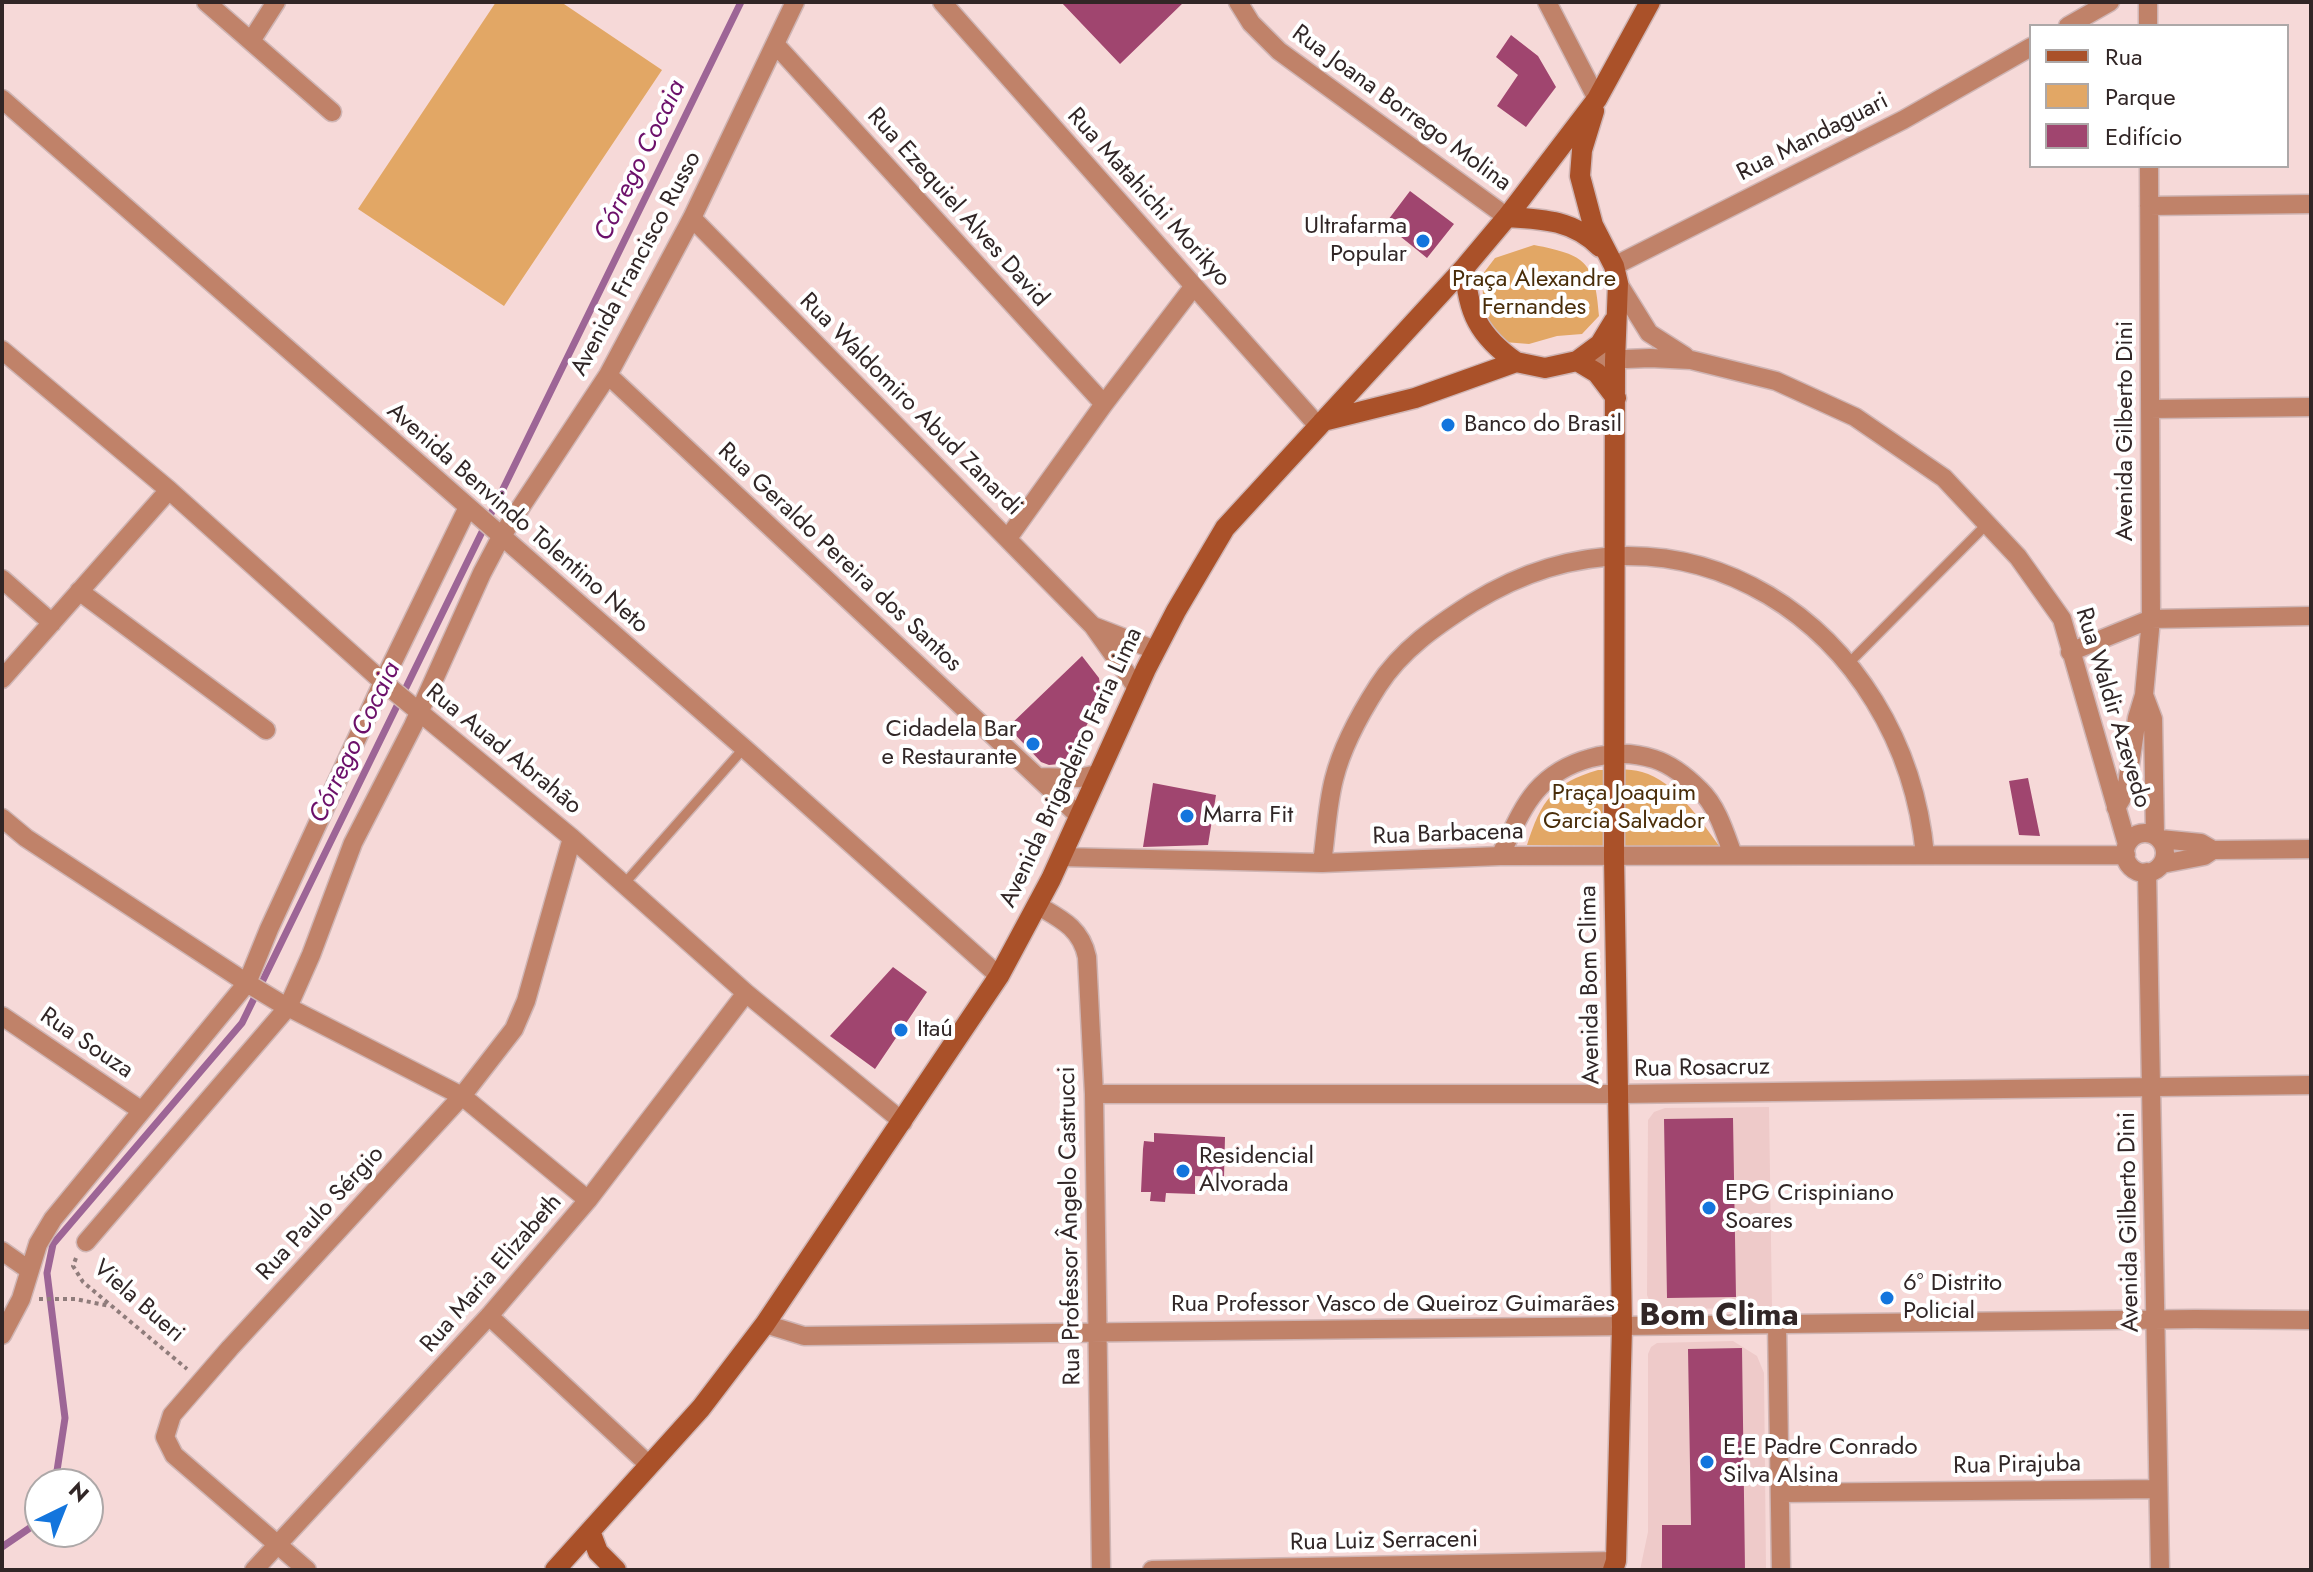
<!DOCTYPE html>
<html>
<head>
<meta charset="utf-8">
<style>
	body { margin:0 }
	#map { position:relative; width:2313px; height:1572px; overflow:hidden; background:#f6d9d8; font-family:Jost,sans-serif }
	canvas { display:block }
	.frame { position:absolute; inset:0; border:4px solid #312626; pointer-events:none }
	.legend { position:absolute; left:2029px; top:24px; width:260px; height:144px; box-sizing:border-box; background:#fff; border:2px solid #ada8a8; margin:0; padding:10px 14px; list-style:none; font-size:24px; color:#312626 }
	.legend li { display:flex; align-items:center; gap:16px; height:40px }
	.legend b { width:40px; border:2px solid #ada8a8 }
	.north { position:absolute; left:24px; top:1468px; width:80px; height:80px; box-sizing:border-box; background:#fff; border:2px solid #ada8a8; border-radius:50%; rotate:43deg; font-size:22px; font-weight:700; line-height:32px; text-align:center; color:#312626 }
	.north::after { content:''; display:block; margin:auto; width:28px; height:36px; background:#1375dd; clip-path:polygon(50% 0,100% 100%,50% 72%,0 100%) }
</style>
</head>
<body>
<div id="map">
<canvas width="2313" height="1572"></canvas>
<div class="frame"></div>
<ul class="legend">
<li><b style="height:10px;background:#aa5129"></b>Rua</li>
<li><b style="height:22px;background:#e2a765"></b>Parque</li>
<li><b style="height:22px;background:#a0456f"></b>Edifício</li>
</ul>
<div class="north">N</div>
</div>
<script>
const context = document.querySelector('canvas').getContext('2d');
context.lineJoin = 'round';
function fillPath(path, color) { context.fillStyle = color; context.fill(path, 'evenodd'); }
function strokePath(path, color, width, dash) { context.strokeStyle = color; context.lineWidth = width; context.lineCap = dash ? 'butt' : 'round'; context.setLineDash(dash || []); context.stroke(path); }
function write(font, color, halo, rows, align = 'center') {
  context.font = font + ' Jost,sans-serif'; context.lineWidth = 8; context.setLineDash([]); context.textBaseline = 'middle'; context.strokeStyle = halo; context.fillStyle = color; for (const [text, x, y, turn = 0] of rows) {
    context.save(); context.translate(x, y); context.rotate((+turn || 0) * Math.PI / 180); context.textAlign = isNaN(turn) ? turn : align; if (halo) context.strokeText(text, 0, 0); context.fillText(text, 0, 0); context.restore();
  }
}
const built = new Path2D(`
	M1769,1107L1772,1308L1658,1309L1651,1305L1647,1295L1648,1120L1654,1112L1665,1108Z
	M1733,1341L1757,1356L1764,1373L1766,1570H1640L1648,1532V1354L1651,1347L1657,1343Z`);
const green = new Path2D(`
	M496,2H561L662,70L504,306L358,209Z
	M1534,245C1586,255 1595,262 1599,316L1582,334L1557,336L1529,344L1504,342L1484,316L1482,275L1495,258Z
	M1598,770C1611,770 1629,768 1642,772C1675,781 1701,821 1720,847L1527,845C1541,801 1553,783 1598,770Z`);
const stream = new Path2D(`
	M55,1484L65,1418L47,1273L53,1244L242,1023L741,2
	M2,1547L40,1521`);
const building = new Path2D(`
	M1061,2H1184L1120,64Z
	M1511,35L1538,56L1556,87L1526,127L1497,106L1518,75L1496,57Z
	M1410,191L1454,224L1427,258L1385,224Z
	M1082,656L1099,678L1102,698L1070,755L1059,764L1049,765L1041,762L1008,727Z
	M2028,778L2040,836L2019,835L2009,781Z
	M1153,783L1216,795L1208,845L1143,847Z
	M893,967L927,992L875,1069L830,1036Z
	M1733,1118L1736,1297L1667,1298L1664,1119Z
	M1154,1133L1225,1137L1224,1177L1195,1176V1194L1166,1193L1165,1202L1150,1201L1151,1192H1141L1143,1149L1144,1141L1154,1142Z
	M1742,1348L1745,1570H1662V1525H1691L1688,1349Z`);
const path = new Path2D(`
	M76,1258L73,1266L83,1282L187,1369
	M39,1299H75L110,1306`);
const lane = new Path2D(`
	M1849,663L1987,524
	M624,884L744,748`);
const street = new Path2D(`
	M206,2L332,112
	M942,2L1319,427
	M1238,2L1251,23L1279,51L1507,217
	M1547,2L1597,99
	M2148,2V26
	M2068,26L2110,2
	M251,41L276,2
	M775,44L1104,404
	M2,99L744,748L999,976
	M2149,206L2311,204
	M692,218L1093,626L1137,688
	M1614,266L1903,120L2031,47
	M1618,283L1649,333L1685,356
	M2,350L169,490L383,682L572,838L746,993L903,1122
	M1577,361L1650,358L1691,360L1776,381L1855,417L1944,478L2018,557L2062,619L2127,844
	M608,375L1078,815
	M2150,409L2311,407
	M1008,538L1104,404L1194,286
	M2,579L52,623
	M79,591L266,730
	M1093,626L1155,650
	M2070,652L2151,619L2311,616
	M2,679L169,490
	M2144,695L2153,719L2155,835
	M1038,777L1079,778L1097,774
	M2116,808L2126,791L2137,718L2144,695L2151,619L2149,166
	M2,818L26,838L247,983L280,1003L462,1096L588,1200
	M2125 853a20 20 0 1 1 40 0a20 20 0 1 1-40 0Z
	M2160,839L2201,843L2213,850L2311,849
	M1500,856C1511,834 1520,810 1536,791C1564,759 1614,746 1654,759C1670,764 1688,778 1700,790C1717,806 1725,833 1733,855
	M1061,857L1322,863L1500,856L2126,855
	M1322,863C1326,836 1327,806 1334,779C1342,747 1360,714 1378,686C1401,650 1436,626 1472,603C1679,474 1904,627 1925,855
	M2162,864L2204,856L2213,850
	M2147,872L2160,1570
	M1037,905C1061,919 1081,928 1087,957L1094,1094L1101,1570
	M2,1016L142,1111
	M1094,1094H1620L2311,1085
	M86,1242L288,1007L311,955L353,843L413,726L482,573L501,537L608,375L692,218L795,2
	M2,1251L29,1270
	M489,1316L649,1465
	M765,1324L804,1336L2195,1319L2311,1320
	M1777,1324L1781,1570
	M2,1335L21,1299L38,1244L53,1219L247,983L269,929L383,682L468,507
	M1781,1493L2158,1489
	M254,1570L489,1316L588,1200L746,993
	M307,1570L174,1455L165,1437L172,1415L230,1348L462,1096L514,1029L526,1001L572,838
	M1152,1570L1616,1561`);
const secondary = new Path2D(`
	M1594,111L1582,150L1580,176L1593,225L1614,266L1618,283L1615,361L1614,857L1622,1327L1616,1561L1613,1570
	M1507,217C1543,219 1573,220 1600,247
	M1465,267C1467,312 1479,336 1516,362
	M1577,361L1597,373L1616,398
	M1323,421L1415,398L1516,362L1545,368L1577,361L1600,344L1614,321
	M590,1531L598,1552L616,1570
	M555,1570L701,1408L765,1324L999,976L1051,879L1146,669L1176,611L1225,528L1465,267L1507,217L1597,99L1650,2`);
const markers = [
	[1423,241,8,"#1375dd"],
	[1448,425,8,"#1375dd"],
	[1033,744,8,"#1375dd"],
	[1187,816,8,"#1375dd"],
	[901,1030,8,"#1375dd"],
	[1183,1171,8,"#1375dd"],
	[1709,1208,8,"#1375dd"],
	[1887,1298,8,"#1375dd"],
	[1707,1462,8,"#1375dd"]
];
const streetNames = [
	["Rua Joana Borrego Molina",1401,109,36],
	["Rua Mandaguari",1813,138,-27],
	["Rua Matahichi Morikyo",1148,198,48],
	["Rua Ezequiel Alves David",957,208,48],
	["Avenida Francisco Russo",637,264,-62],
	["Rua Waldomiro Abud Zanardi",910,405,45],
	["Avenida Gilberto Dini",2126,431,-90],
	["Avenida Benvindo Tolentino Neto",517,519,41],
	["Rua Geraldo Pereira dos Santos",839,558,43],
	["Rua Waldir Azevedo",2112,708,73],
	["Rua Auad Abrahão",503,750,39],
	["Avenida Brigadeiro Faria Lima",1072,768,-65],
	["Rua Barbacena",1448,835,-2],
	["Avenida Bom Clima",1591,985,-91],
	["Rua Souza",86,1044,34],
	["Rua Rosacruz",1702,1069,-1],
	["Rua Paulo Sérgio",321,1214,-47],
	["Avenida Gilberto Dini",2130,1222,-91],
	["Rua Professor Ângelo Castrucci",1071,1226,-91],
	["Rua Maria Elizabeth",492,1274,-49],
	["Viela Bueri",138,1302,41],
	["Rua Professor Vasco de Queiroz Guimarães",1393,1305],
	["Rua Pirajuba",2017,1466,-1],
	["Rua Luiz Serraceni",1384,1542,-1]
];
const poiNames = [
	["Ultrafarma",1407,227,"right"],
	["Popular",1407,255,"right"],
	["Banco do Brasil",1464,425],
	["Cidadela Bar",1017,730,"right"],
	["e Restaurante",1017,758,"right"],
	["Marra Fit",1203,816],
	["Itaú",917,1030],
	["Residencial",1199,1157],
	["Alvorada",1199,1185],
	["EPG Crispiniano",1725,1194],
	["Soares",1725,1222],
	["6º Distrito",1903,1284],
	["Policial",1903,1312],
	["E.E Padre Conrado",1723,1448],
	["Silva Alsina",1723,1476]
];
const parkNames = [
	["Praça Alexandre",1534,280],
	["Fernandes",1534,308],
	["Praça Joaquim",1624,794],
	["Garcia Salvador",1624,822]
];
const waterNames = [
	["Córrego Cocaia",641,161,-64],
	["Córrego Cocaia",356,743,-64]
];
const districtNames = [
	["Bom Clima",1719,1317]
];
fillPath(built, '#eecac9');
fillPath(green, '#e2a765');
strokePath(stream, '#9d6596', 7);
fillPath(building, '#a0456f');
strokePath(lane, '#cfb5b4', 12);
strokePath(street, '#cfb5b4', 21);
strokePath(secondary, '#cfb5b4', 23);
strokePath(path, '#8f7c7b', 4, [4, 4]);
strokePath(lane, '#c08269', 9);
strokePath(street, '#c08269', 18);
strokePath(secondary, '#aa5129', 20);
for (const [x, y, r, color] of markers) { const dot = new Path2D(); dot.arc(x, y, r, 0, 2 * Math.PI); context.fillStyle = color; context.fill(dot); strokePath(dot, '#fff', 3); }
write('24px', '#312626', '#fff', streetNames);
write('24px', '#312626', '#fff', poiNames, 'left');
write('24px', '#492d09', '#fff', parkNames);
write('italic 26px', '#6c106a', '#fff', waterNames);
write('bold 32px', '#312626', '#fff', districtNames);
</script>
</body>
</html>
